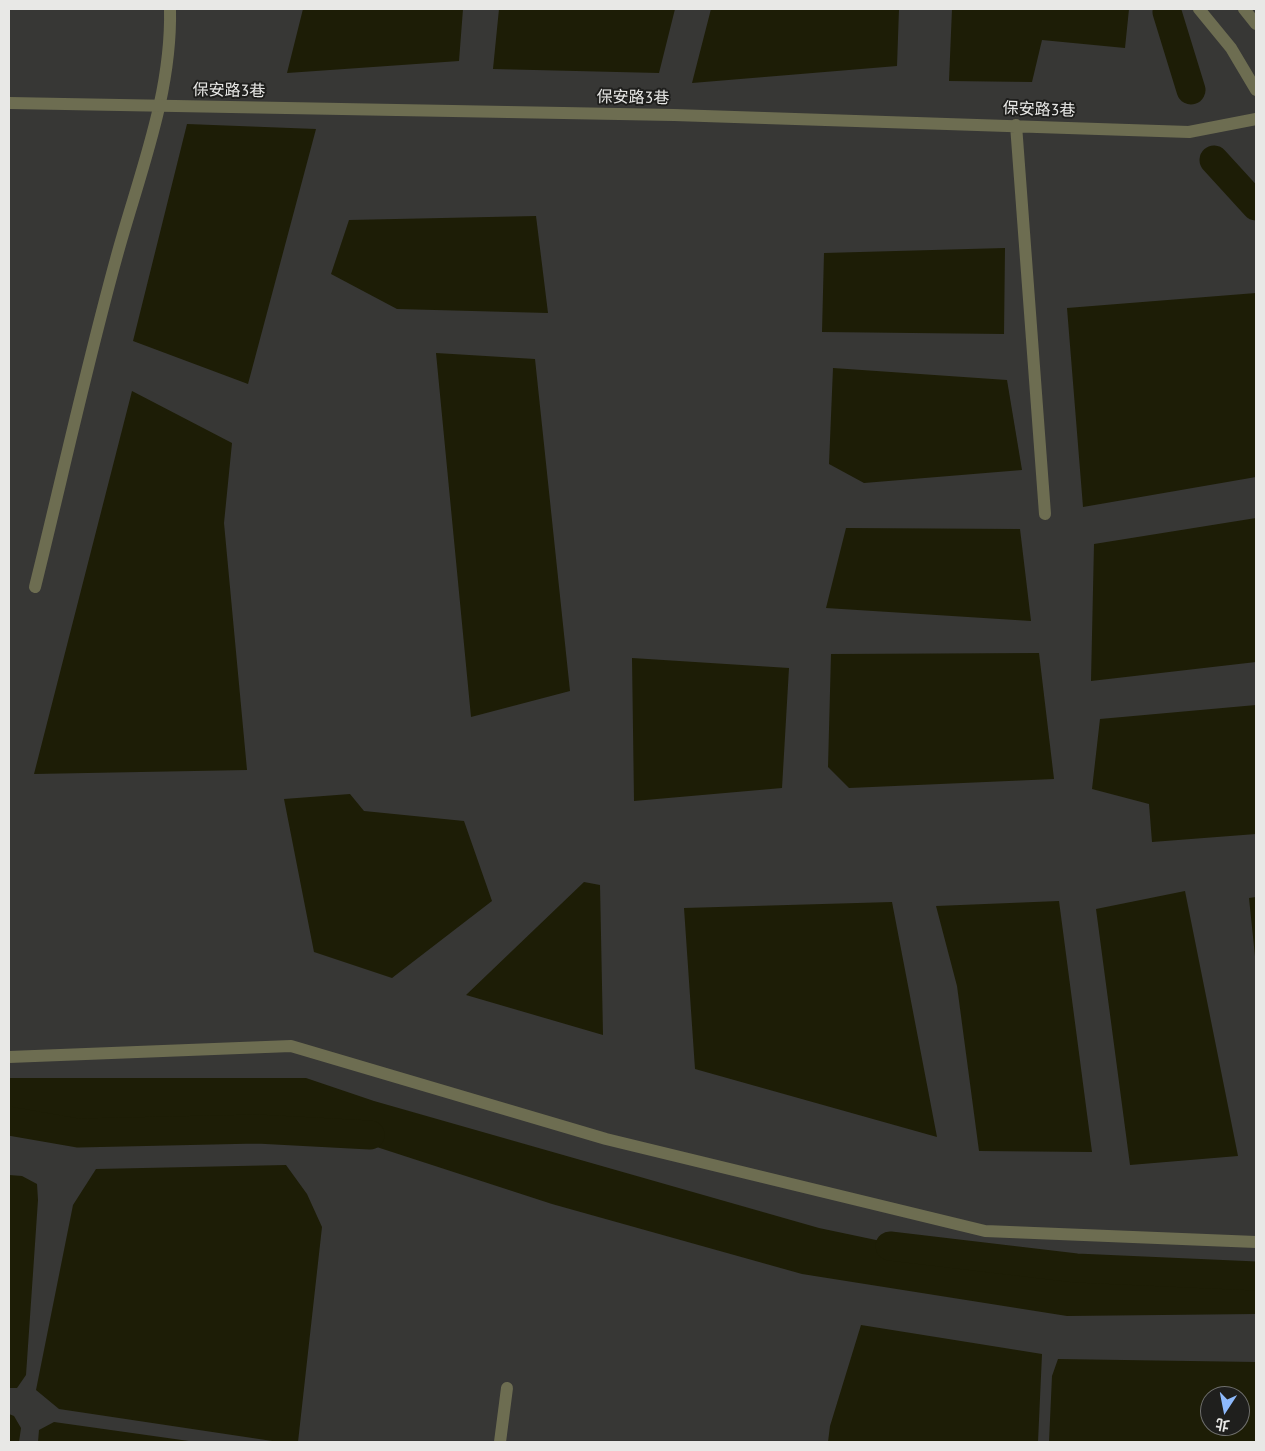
<!DOCTYPE html>
<html>
<head>
<meta charset="utf-8">
<style>
	body { margin:0 }
	#map { position:relative; width:1265px; height:1451px; overflow:hidden; background:#373735; font-family:"PT Sans","Noto Sans TC",sans-serif }
	canvas { display:block }
	.frame { position:absolute; inset:0; border:10px solid #e8e8e6; pointer-events:none }
	.north { position:absolute; left:1200px; top:1386px; width:50px; height:50px; box-sizing:border-box; background:#1f1f1d; border:1px solid #6f6f6d; border-radius:50%; rotate:191deg; font-size:14px; font-weight:700; line-height:20px; text-align:center; color:#e8e8e6 }
	.north::after { content:''; display:block; margin:auto; width:18px; height:22px; background:#8db9fc; clip-path:polygon(50% 0,100% 100%,50% 72%,0 100%) }
</style>
</head>
<body>
<div id="map">
<canvas width="1265" height="1451"></canvas>
<div class="frame"></div>
<div class="north">北</div>
</div>
<script>
const context = document.querySelector('canvas').getContext('2d');
context.lineJoin = 'round';
function fillPath(path, color) { context.fillStyle = color; context.fill(path, 'evenodd'); }
function strokePath(path, color, width, dash) { context.strokeStyle = color; context.lineWidth = width; context.lineCap = dash ? 'butt' : 'round'; context.setLineDash(dash || []); context.stroke(path); }
function write(font, color, halo, rows, align = 'center') {
  context.font = font + ' "PT Sans","Noto Sans TC",sans-serif'; context.lineWidth = 4; context.setLineDash([]); context.textBaseline = 'middle'; context.strokeStyle = halo; context.fillStyle = color; for (const [text, x, y, turn = 0] of rows) {
    context.save(); context.translate(x, y); context.rotate((+turn || 0) * Math.PI / 180); context.textAlign = isNaN(turn) ? turn : align; if (halo) context.strokeText(text, 0, 0); context.fillText(text, 0, 0); context.restore();
  }
}
const water = new Path2D(`
	M303,9H463L459,61L287,73Z
	M499,9H675L659,73L493,69Z
	M711,9H899L897,66L692,83Z
	M952,9H1129L1125,48L1042,40L1032,82L949,81Z
	M187,124L316,129L248,384L133,341Z
	M536,216L548,313L397,309L331,274L349,220Z
	M1005,248L1004,334L822,332L824,253Z
	M1256,293V477L1083,507L1067,308Z
	M436,353L535,359L570,691L471,717Z
	M833,368L1007,380L1022,470L864,483L829,464Z
	M132,391L232,443L224,523L247,770L34,774Z
	M1256,518V662L1091,681L1094,544Z
	M846,528L1020,529L1031,621L826,608Z
	M1039,653L1054,779L849,788L828,767L831,654Z
	M632,658L789,668L782,788L634,801Z
	M1256,705V834L1152,842L1149,804L1092,789L1100,719Z
	M350,794L364,811L464,821L492,901L392,978L314,952L284,799Z
	M584,882L600,885L603,1035L466,995Z
	M1185,891L1238,1156L1130,1165L1096,909Z
	M1256,897V966L1249,898Z
	M1059,901L1092,1152L979,1151L957,986L936,906Z
	M892,902L937,1137L695,1069L684,908Z
	M9,1078H306L374,1101L819,1228L1028,1272L1095,1277L1256,1272V1314L1067,1316L802,1274L552,1204L349,1138L289,1121L9,1122Z
	M286,1165L307,1194L322,1227L298,1442H279L59,1409L36,1390L73,1205L96,1169Z
	M9,1175L22,1176L37,1184L38,1200L26,1375L17,1388H9Z
	M861,1325L1042,1354L1038,1442H828L830,1426Z
	M1058,1359L1256,1362V1442H1049L1052,1376ZM1210,1396H1240V1426H1210Z
	M9,1414L14,1416L21,1428L19,1442H9Z
	M54,1422L196,1442H38L39,1430Z`);
const canal = new Path2D(`
	M1167,12L1191,90
	M1214,160L1256,206
	M9,1121L78,1133L257,1129L370,1135
	M890,1246L1076,1268L1256,1276`);
const service = new Path2D(`
	M35,587C62,478 86,368 116,259C138,177 172,96 170,9`);
const minor = new Path2D(`
	M9,103L674,115L1189,132L1256,119
	M1016,125L1045,514
	M9,1057L291,1046L606,1139L985,1231L1256,1242
	M500,1442L507,1388`);
const tertiary = new Path2D(`
	M1199,9L1231,48L1256,90
	M1244,9L1256,24`);
const streetNames = [
	["保安路3巷",229,91,1],
	["保安路3巷",633,98,1],
	["保安路3巷",1039,110,2]
];
fillPath(water, '#1d1d06');
strokePath(canal, '#1d1d06', 29);
strokePath(service, '#6d6d51', 12);
strokePath(minor, '#6d6d51', 12);
strokePath(tertiary, '#6d6d51', 12);
write('16px', '#e8e8e6', '#1f1f1d', streetNames);
</script>
</body>
</html>
